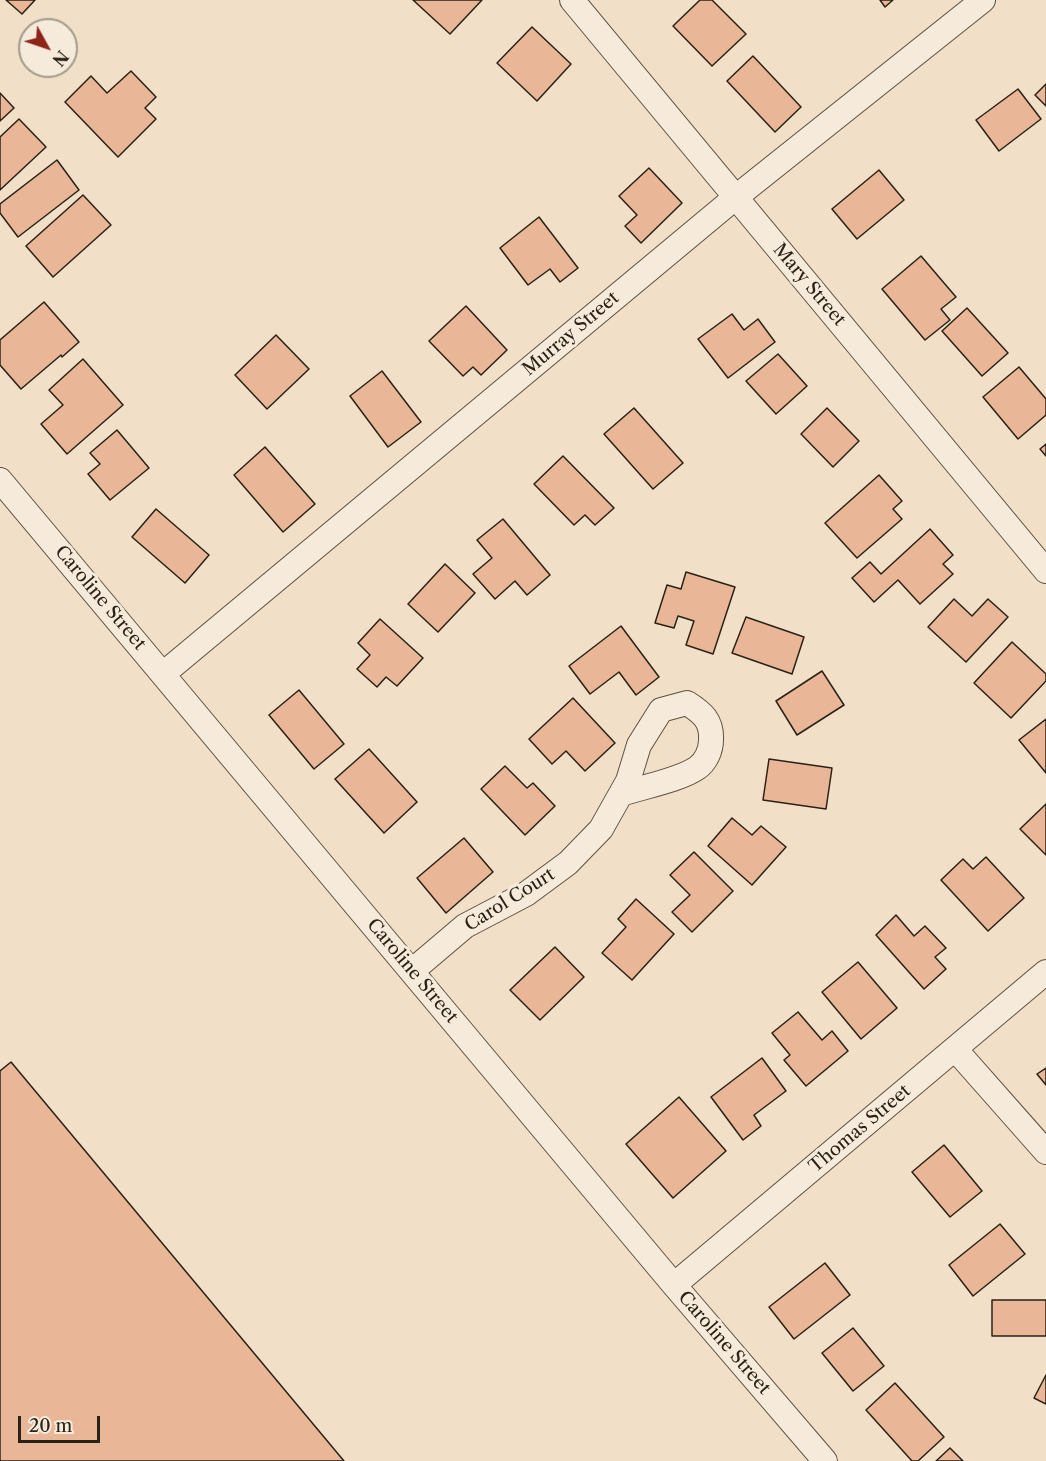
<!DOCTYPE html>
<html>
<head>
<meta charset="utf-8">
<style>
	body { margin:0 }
	#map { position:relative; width:1046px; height:1461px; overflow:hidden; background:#f1dfc7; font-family:"Libre Caslon Text",serif }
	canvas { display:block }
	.north { position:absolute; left:18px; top:18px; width:60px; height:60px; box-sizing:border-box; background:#f6eadb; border:2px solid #a49a8c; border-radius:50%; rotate:130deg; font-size:16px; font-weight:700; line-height:24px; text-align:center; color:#2a2216 }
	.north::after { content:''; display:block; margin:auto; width:21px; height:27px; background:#8f2418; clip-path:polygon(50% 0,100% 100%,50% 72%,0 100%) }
	.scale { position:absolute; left:18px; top:1416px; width:82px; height:27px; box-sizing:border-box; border:3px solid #2a2216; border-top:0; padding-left:8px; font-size:18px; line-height:21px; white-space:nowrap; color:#2a2216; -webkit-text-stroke:4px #f6eadb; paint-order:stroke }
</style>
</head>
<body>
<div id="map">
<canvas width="1046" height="1461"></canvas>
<div class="north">N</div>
<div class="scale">20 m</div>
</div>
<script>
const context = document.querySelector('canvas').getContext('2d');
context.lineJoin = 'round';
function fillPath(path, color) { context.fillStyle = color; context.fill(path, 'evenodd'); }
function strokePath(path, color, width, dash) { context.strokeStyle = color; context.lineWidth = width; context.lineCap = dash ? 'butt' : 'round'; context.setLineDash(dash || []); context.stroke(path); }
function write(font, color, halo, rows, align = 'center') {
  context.font = font + ' "Libre Caslon Text",serif'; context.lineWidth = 6; context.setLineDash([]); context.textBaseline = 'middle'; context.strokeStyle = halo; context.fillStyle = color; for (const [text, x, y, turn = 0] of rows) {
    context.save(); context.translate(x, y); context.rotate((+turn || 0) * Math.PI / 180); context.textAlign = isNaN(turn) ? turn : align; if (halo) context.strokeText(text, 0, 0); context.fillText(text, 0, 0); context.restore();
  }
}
const building = new Path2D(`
	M6,0H35L22,14Z
	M413,0H482L450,34Z
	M700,0H712L746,34L712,66L673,26Z
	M880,0H893L885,7Z
	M532,27L571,64L537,101L497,63Z
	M753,56L801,107L775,132L727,81Z
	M131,71L156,97L145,108L156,119L118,157L65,102L91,76L107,93Z
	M1046,84V106L1035,95Z
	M1018,89L1041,119L999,151L976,120Z
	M0,93L14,108L0,121Z
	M19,119L46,147L0,190V137Z
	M57,160L79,190L18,237L0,213V204Z
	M649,168L682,203L641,243L625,226L637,215L619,196Z
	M879,170L904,200L857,239L832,209Z
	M83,195L111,225L53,277L26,246Z
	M539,217L578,268L560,282L550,269L528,285L500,248Z
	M921,256L956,297L941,309L950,320L925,340L882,289Z
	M44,302L79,342L62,357L61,355L21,389L0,365V340Z
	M466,306L507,350L481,375L473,367L463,376L429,341Z
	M967,308L1008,353L982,376L942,331Z
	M732,314L744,330L758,319L775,342L728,378L698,339Z
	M276,335L309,369L267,409L235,375Z
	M778,354L807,386L776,414L746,381Z
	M83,359L123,405L67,454L41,424L63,405L49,390Z
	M1019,367L1046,399V415L1018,439L983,397Z
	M382,371L421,422L388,447L350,396Z
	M634,408L683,463L653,489L604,434Z
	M827,408L859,441L833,467L801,434Z
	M117,430L149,468L110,500L88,474L100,464L90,453Z
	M1046,444V456L1040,449Z
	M265,447L315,504L283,532L234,475Z
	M563,456L614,508L595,525L585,515L574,525L534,484Z
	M879,475L902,501L893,509L902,519L857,558L825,523Z
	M156,509L209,555L185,583L132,537Z
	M503,519L550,575L527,595L515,581L495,599L473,574L492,558L477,540Z
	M930,529L953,555L943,564L953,574L920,604L898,580L874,602L852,578L870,562L881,574Z
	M445,564L475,593L438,632L408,604Z
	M686,572L735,587L713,654L686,645L694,621L678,616L674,628L655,623L667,585L681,589Z
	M954,599L972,616L988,599L1008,617L966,662L928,627Z
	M746,617L804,637L792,674L732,653Z
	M380,619L423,658L397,686L386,677L377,687L357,669L370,655L358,643Z
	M621,626L659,677L636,695L619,672L590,694L569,666Z
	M1012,642L1046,674V681L1011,718L974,683Z
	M822,671L844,705L797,735L776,701Z
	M299,690L344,744L314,769L269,715Z
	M573,698L615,743L585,771L566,751L552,764L529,739Z
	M1046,719V773L1019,740Z
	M369,749L417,802L384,833L335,779Z
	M769,759L832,768L826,809L763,800Z
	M505,766L527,788L533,783L555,806L525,835L481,789Z
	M1046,804V855L1020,829Z
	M732,818L752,835L761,826L786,847L752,885L708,846Z
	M464,838L493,872L446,913L417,878Z
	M694,852L733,891L692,932L672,912L690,895L670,875Z
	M986,857L1024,898L988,931L941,880L963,859L973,869Z
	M636,899L674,934L632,980L602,953L626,927L618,919Z
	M896,915L914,936L925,926L946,948L935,957L946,969L924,989L876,935Z
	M555,947L584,977L540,1020L510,990Z
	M858,962L897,1008L861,1039L822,992Z
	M798,1012L822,1040L832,1031L848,1051L806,1086L784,1060L790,1055L772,1033Z
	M762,1058L786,1091L754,1115L761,1126L743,1140L711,1097Z
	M11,1062L344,1461H0V1071Z
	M1046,1068V1085L1037,1074Z
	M679,1097L726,1151L673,1198L626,1144Z
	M944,1145L982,1191L950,1217L912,1172Z
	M1000,1224L1025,1254L973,1296L949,1265Z
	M825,1263L850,1295L794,1339L769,1307Z
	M992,1300H1046V1336H992Z
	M853,1328L884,1366L853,1391L822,1353Z
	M1046,1375V1404L1034,1398Z
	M895,1383L944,1437L918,1461H912L866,1410Z
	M950,1448L963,1461H936Z`);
const street = new Path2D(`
	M572,0L1046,571
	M0,480L674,1285L825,1461
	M163,674L736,197L983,0
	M412,971L465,926L526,894L568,863L601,829L628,781L639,745L661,710L687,703C703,713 712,721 711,740C711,750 706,762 697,768C680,780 642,787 621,794
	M955,1049L1046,1152
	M674,1285L1046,972`);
const streetNames = [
	["Mary Street",809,285,50],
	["Murray Street",571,334,-40],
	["Caroline Street",100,598,50],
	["Carol Court",510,900,-32],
	["Caroline Street",412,971,50],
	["Thomas Street",860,1129,-40],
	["Caroline Street",724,1343,49]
];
fillPath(building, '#e9b798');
strokePath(building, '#2a2216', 1.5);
strokePath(street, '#5c5142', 26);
strokePath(street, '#f6eadb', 24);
write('18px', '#2a2216', '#f6eadb', streetNames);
</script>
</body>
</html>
